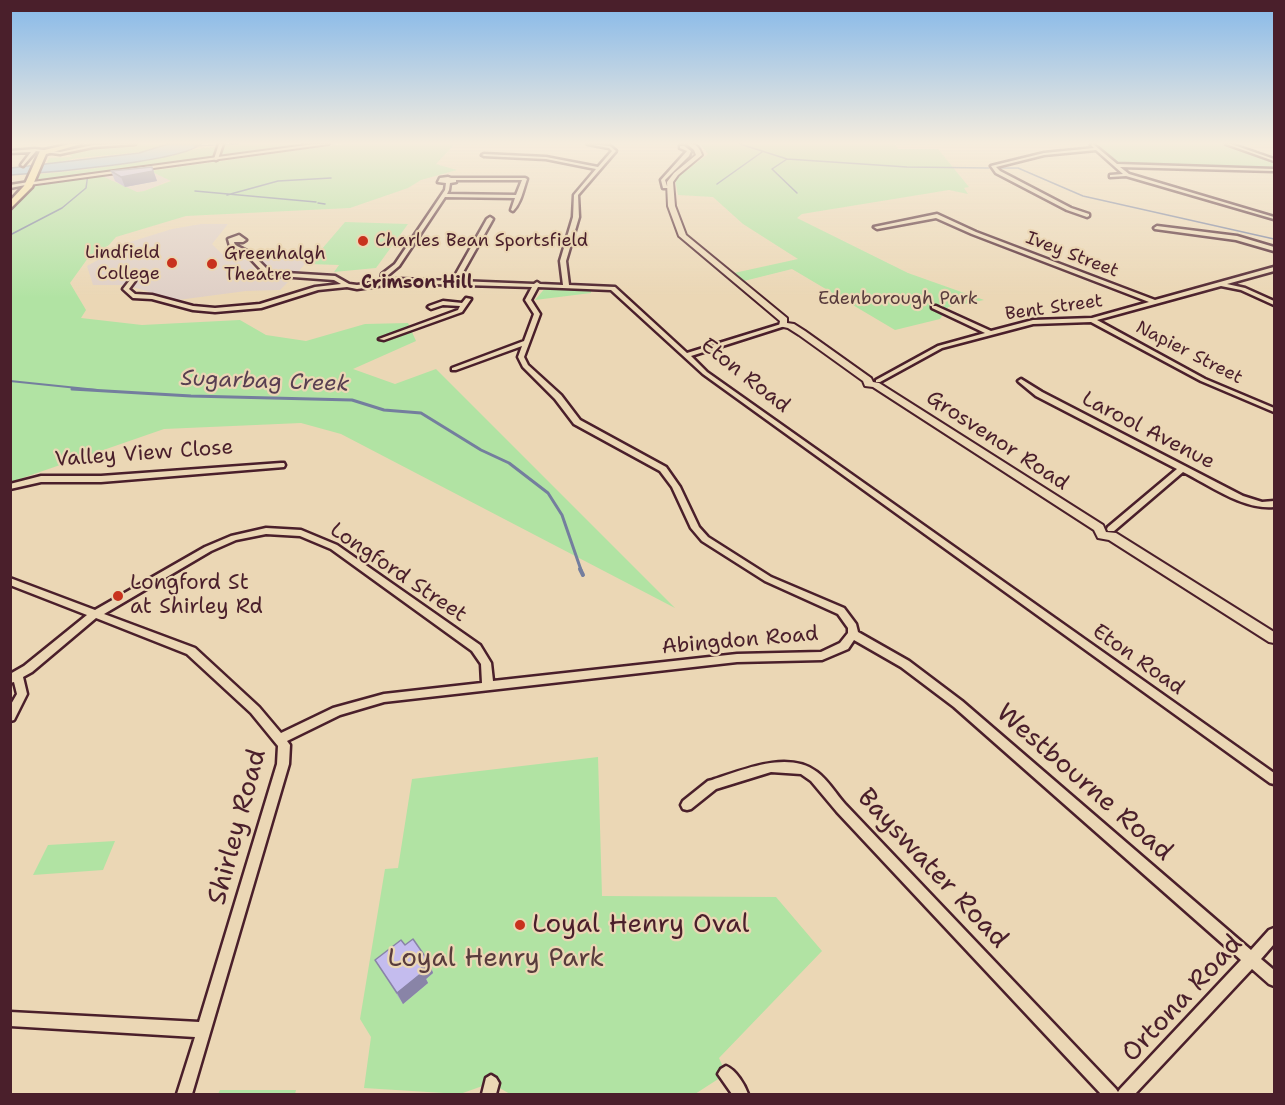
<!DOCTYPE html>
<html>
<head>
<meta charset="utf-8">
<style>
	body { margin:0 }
	#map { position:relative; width:1285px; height:1105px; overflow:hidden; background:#ebd7b5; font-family:"Shantell Sans",sans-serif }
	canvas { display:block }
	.frame { position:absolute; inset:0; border:12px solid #4a1f2b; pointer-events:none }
</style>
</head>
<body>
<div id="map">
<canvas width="1285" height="1105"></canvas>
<div class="frame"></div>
</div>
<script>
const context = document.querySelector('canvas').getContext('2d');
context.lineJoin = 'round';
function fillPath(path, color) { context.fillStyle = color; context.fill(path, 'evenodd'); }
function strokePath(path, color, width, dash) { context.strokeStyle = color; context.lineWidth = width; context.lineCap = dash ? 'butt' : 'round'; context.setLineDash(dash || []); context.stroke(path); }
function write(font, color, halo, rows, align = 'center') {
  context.font = font + ' "Shantell Sans",sans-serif'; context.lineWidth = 4.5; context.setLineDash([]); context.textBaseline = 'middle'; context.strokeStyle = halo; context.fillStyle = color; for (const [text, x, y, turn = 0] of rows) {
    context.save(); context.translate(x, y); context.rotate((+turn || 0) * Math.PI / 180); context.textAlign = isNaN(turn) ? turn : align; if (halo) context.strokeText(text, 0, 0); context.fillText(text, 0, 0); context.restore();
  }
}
const built = new Path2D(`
	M150,171L171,180L144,191L132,192L102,176Z
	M201,224H228L212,244L222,254L248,260L260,276L291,279L280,290L246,291L178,300L125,285H93L87,266L130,242L172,229Z
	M277,250L316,251L298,272L268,271L255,255Z`);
const green = new Path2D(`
	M138,144H165L142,152L78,158L46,165L49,158L73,157L68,154L90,148Z
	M224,144H313L222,156Z
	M342,144H455L436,164L457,170L421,180L408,188L350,208L186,216L116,237L109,245L88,258L70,283L86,310L81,318L142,325L240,320L266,335L306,341L365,324L408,323L416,341L353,369L395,384L436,369L675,608L341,434L301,423L164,429L11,482L10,211L36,185L102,176L137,192L144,191L171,181L150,171Z
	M700,144H895L898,149H938L969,187L964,188L968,194L949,190L802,214L797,218L908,273L984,300L948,307L940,319L895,330L792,269L744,281L734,273L798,259L743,224L713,197L678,195L675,179L708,154Z
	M1097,144H1222L1274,163V169L1117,164Z
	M215,147L214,157L37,180L35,178L38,174C82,171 130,164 173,155C188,151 200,147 215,147Z
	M345,222L408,224L376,268L334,272L339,265L309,264Z
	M546,287L591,289V293L535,300Z
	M598,757L602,896L776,897L822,951L719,1058L726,1074L695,1094H510L491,1083L460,1094L364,1088L371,1037L360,1019L385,869L398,868L412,779Z
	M115,841L103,870L33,875L48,845Z
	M220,1090H296L295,1094H218Z`);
const water = new Path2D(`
	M168,144H201C181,162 43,173 11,175V168L139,153Z`);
const streamFar3 = new Path2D(`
	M740,144L787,159L772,169L797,193
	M194,146L238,144
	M787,159L907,167L989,168
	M998,168H1018L1083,196L1274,239
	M717,184L762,152
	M195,191L316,202
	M227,195L278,181L331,178
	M318,203L325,204
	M10,235L62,208L86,188L88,174`);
const streamFar2 = new Path2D(`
	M10,381L97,390`);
const streamFar1 = new Path2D(`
	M72,389L191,396L352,400L384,410L421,413L481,450L509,463L548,493L562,515L581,570`);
const stream = new Path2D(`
	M580,569L583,575`);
const minor = new Path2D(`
	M115,144H135L93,147L60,154L36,151L23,166L21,165L31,152L10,153V151L35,149L60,152L93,145Z
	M219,144H223L218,159L216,160L214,159Z
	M588,144L610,146L616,151L578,195L579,217L566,261L569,285L615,287L687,353L781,324H785V326L691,356L707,372L1274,773V784L1270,783L703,374L611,290L538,287L531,300L540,314L524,357L528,365L561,395L580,420L666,467L680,487L699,527L708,537L771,577L844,608L856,624L858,632L909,661L962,701L1251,950L1269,930L1274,928V944L1261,959L1274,970V986L1269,984L1252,969L1135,1094H1101L837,812L811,781L801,774L771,772L716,789L691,809L687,810L683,809L681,805L683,801L708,781L712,780C743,770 788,750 817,772C828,780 836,794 845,804L1116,1089L1118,1092L1120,1089L1241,960L954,707L901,667L854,640L848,649L822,660L737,662L384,702L340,715L287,741L290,745L289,764L192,1094H177L195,1037L10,1026V1012L199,1022L277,764L278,746L251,713L187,654L96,618L32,672L23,677L27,694L14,720L10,721V706L17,694L14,682L10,683V674L24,666L87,615L10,585V578L95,610L205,547L231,536L266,528L301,530L337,545L480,645L491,663L493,681L737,654L821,652L840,643L848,633V628L838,614L765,581L702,541L691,528L672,487L660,471L574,424L555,399L523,367L518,357L522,346L456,370H452V368L524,341L534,314L525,300L532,287L398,283L357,289L347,287L318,290L261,308L215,312L193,310L152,299L133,298L123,289L130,280L132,279L135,281L129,289L135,294L152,295L193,306L215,308L260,304L315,287L341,284L334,280L266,275L247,255L230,246L228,239L239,235L246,240L243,242H234L235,245L251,253L270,272L335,276L349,284L357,285L381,282L382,274L395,264L445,190L446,183L438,182L440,178L448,177L451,178H525L527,179C523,190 521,203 513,211L511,210L515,198L445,197L399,266L387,276V281L398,279L452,281L487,219L490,217L493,219L458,281L534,284L537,282L540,284L563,285L560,261L573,217L574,195L596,169L546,159L484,156L482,155L484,154L546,157L598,167L612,151L609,148ZM456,180H522L516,195L447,194L449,190L450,183L456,182ZM266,534L300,536L331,549L472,651L481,664L482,683L384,694L333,708L281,733L259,707L195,648L104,614L211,551L236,540Z
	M1093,144L1117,164L1274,169V171L1120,167L1129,174L1274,217V219L1126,176L1110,177V175L1123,174L1096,150L1044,155L996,167L1000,171L1071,208L1089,214V216L1087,217L1067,210L996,173L991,166L1044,153L1094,148L1091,145Z
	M1226,144H1231L1274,159V161Z
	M680,146H684L691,151L689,156L665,180L667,186H671V188H663L661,180L687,151L680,148Z
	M29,182H31V184L10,188V185Z
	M937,214L976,232L1155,300L1274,267V271L1227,284L1245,288L1274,301V305L1241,290L1221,286L1097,320L1205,379L1274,408V412L1201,381L1091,322L1033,324L942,348L880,382H876V380L938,346L985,333L932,308V306H936L991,331L1033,320L1092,318L1149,302L972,234L936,218L877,229L874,227Z
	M1157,226L1237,236L1274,247V251L1236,240L1155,229L1154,228Z
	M466,298L471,299L462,312L384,340L379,339L458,310L460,306L443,305L431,309L428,307L429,306L443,301L462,303Z
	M1021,379L1042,392L1243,496L1262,502L1274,501V507C1243,510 1211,486 1183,472L1114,531H1108L1107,529L1108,527L1177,469L1036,396L1019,382L1018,381Z
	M281,463H284L285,465L284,467L101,482H41L10,489V484L41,476H101Z
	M726,1066C736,1070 745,1085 748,1094H732L718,1074L721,1069Z
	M491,1075L496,1078L499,1083L496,1094H482L486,1078Z`);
const tertiary = new Path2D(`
	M687,144C696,143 699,147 702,155L678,175L673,182L675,206L686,235L787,318V323L794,324L805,331L871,378L873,382L879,383L1103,525L1106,532L1116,533L1274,632V643L1269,642L1109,540L1098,538L1094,530L873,387L865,386L863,381L799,335L788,328L779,326L780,321L679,236L668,206L667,182L674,173L696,155L694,150Z`);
const secondary = new Path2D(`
	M314,144H329L29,185L25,183Z`);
const primary = new Path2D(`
	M70,144H81L46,154L32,187L10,209V201L24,186L40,151Z`);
const wall = new Path2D(`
	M152,167L157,181L125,187L115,181L111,171Z
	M375,960L429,962L433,973L426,979L428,983L403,1004Z`);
const shadedWall = new Path2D(`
	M152,167L157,181L125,187L121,177Z
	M429,962L433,973L426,979L428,983L403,1004L397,993L420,969Z`);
const building = new Path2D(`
	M152,167L153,171L121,177L111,171Z
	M413,939L429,962L420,969L423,972L397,993L375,960L401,940L405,945Z`);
const markers = [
	[363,241,6,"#c8321e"],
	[172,263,6,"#c8321e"],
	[212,264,6,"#c8321e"],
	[118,596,6,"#c8321e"],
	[520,925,6,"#c8321e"]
];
const farPoinames = [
	["Charles Bean Sportsfield",375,241],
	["Lindfield",160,253,"right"],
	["College",160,274,"right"],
	["Greenhalgh",224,254],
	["Theatre",224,275]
];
const farStreetnames = [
	["Ivey Street",1072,255,21],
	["Bent Street",1054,308,-8],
	["Napier Street",1189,353,27]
];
const farNeighbourhoodnames = [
	["Crimson Hill",417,283]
];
const farParknames = [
	["Edenborough Park",898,299]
];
const streetNames = [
	["Eton Road",745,376,38],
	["Larool Avenue",1148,431,27],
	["Grosvenor Road",997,441,33],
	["Valley View Close",144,454,-4],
	["Longford Street",398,573,34],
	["Abingdon Road",740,641,-5],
	["Eton Road",1138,660,35]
];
const poiNames = [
	["Longford St",130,584],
	["at Shirley Rd",130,608]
];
const waterNames = [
	["Sugarbag Creek",265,382,2]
];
const nearStreetnames = [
	["Westbourne Road",1084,783,41],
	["Shirley Road",238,827,-75],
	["Bayswater Road",932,869,47],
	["Ortona Road",1183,999,-47]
];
const nearPoinames = [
	["Loyal Henry Oval",532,925]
];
const nearParknames = [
	["Loyal Henry Park",496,959]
];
fillPath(built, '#dfcfc6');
fillPath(green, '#b1e3a3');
fillPath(water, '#90beea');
strokePath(water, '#747e9e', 1.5);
strokePath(streamFar3, '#747e9e', 1.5);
strokePath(streamFar2, '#747e9e', 2);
strokePath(streamFar1, '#747e9e', 3);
strokePath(stream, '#747e9e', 4);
strokePath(minor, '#4a1f2b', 5);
strokePath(tertiary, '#4a1f2b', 4);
strokePath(secondary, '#4a1f2b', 4);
strokePath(primary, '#4a1f2b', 5);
fillPath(minor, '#ebd7b5');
fillPath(tertiary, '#ebd7b5');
fillPath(secondary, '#ebd7b5');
fillPath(primary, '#fadf96');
fillPath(wall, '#a9a2cd');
fillPath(shadedWall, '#8984a7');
fillPath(building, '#c4bcee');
strokePath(building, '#8984a7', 1.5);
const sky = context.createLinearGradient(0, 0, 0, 298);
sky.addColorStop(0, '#85b8e9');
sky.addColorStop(0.48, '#f6edde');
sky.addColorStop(1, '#f6edde00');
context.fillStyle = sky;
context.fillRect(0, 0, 1285, 298);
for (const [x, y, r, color] of markers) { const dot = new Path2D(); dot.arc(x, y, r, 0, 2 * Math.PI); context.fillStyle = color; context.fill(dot); strokePath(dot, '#ebd7b5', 2); }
write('18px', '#4a1f2b', '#ebd7b5', farPoinames, 'left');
write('18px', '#4a1f2b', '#ebd7b5', farStreetnames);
write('bold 18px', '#4a1f2b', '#ebd7b5', farNeighbourhoodnames);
write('18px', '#593c3d', '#ebd7b5', farParknames);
write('21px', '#4a1f2b', '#ebd7b5', streetNames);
write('21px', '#4a1f2b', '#ebd7b5', poiNames, 'left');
write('italic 22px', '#583f51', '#ebd7b5', waterNames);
write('26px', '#4a1f2b', '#ebd7b5', nearStreetnames);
write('26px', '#4a1f2b', '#ebd7b5', nearPoinames, 'left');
write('26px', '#593c3d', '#ebd7b5', nearParknames);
</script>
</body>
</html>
